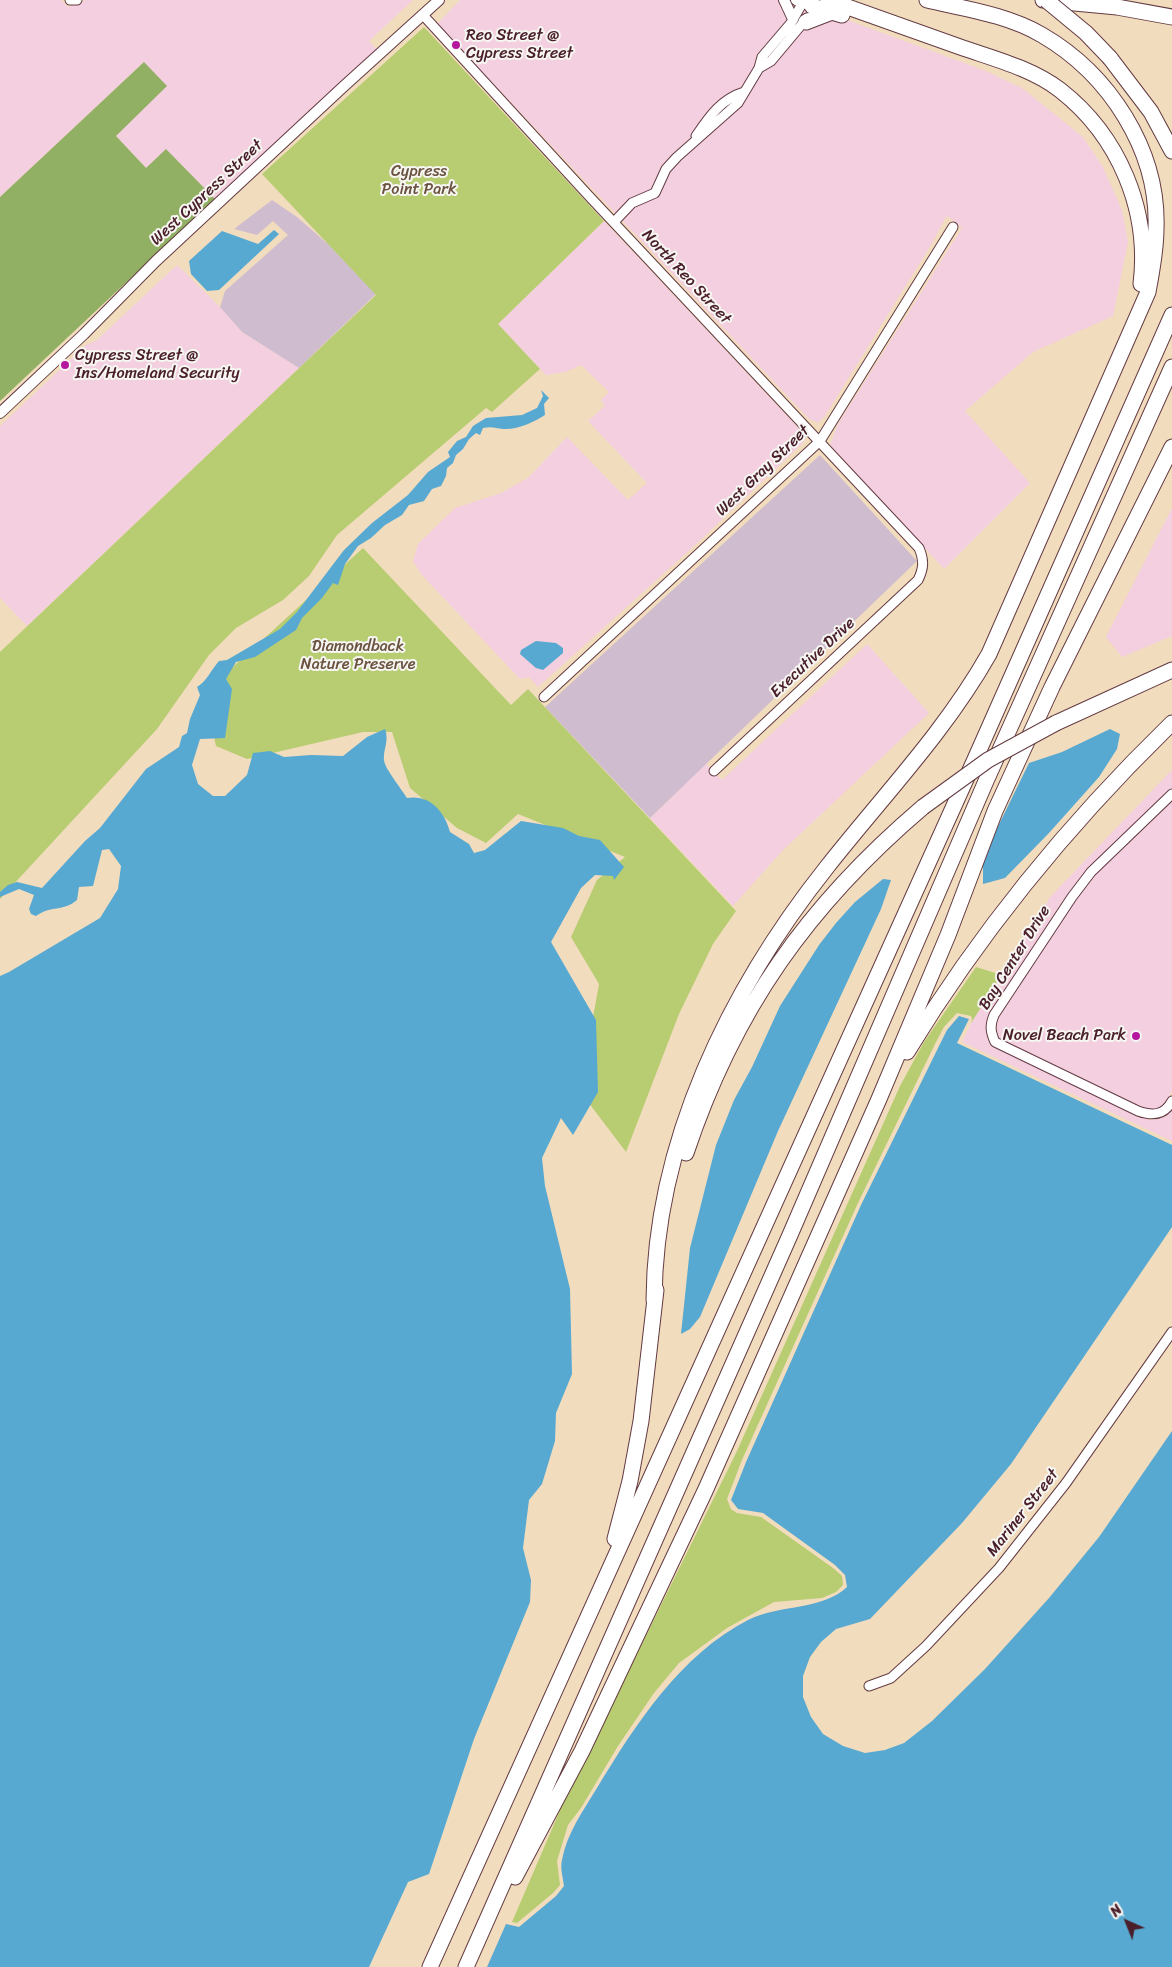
<!DOCTYPE html>
<html>
<head>
<meta charset="utf-8">
<style>
	body { margin:0 }
	#map { position:relative; width:1172px; height:1967px; overflow:hidden; background:#f2dcbe; font-family:Sriracha,sans-serif }
	canvas { display:block }
	.north { position:absolute; left:1102px; top:1897px; width:50px; height:50px; -webkit-text-stroke:4px #f6f6f2; paint-order:stroke; rotate:316deg; font-size:14px; font-weight:700; line-height:20px; text-align:center; color:#4a1f2b }
	.north::after { content:''; display:block; margin:auto; width:18px; height:22px; background:#4a1f2b; clip-path:polygon(50% 0,100% 100%,50% 72%,0 100%) }
</style>
</head>
<body>
<div id="map">
<canvas width="1172" height="1967"></canvas>
<div class="north">N</div>
</div>
<script>
const context = document.querySelector('canvas').getContext('2d');
context.lineJoin = 'round';
function fillPath(path, color) { context.fillStyle = color; context.fill(path, 'evenodd'); }
function strokePath(path, color, width, dash) { context.strokeStyle = color; context.lineWidth = width; context.lineCap = dash ? 'butt' : 'round'; context.setLineDash(dash || []); context.stroke(path); }
function write(font, color, halo, rows, align = 'center') {
  context.font = font + ' Sriracha,sans-serif'; context.lineWidth = 4; context.setLineDash([]); context.textBaseline = 'middle'; context.strokeStyle = halo; context.fillStyle = color; for (const [text, x, y, turn = 0] of rows) {
    context.save(); context.translate(x, y); context.rotate((+turn || 0) * Math.PI / 180); context.textAlign = isNaN(turn) ? turn : align; if (halo) context.strokeText(text, 0, 0); context.fillText(text, 0, 0); context.restore();
  }
}
const built = new Path2D(`
	M0,0H61L68,7L86,0H413L369,41L377,50L215,199L166,150L146,168L115,135L144,62L0,197Z
	M460,0H777L842,18L986,71L1022,88L1083,137L1103,167L1122,210L1128,242L1113,316L1033,352L965,411L1030,483L944,569L830,445L838,424L962,228L949,217H946L931,245L825,416L818,423L809,419L439,26L438,23Z
	M604,221L805,435V439L803,443L692,548L538,687L529,677L520,679L421,574L413,561L418,544L455,508L501,493L528,478L567,437L628,500L647,483L588,421L605,406L601,400L609,392L581,365L565,372L546,375L498,324Z
	M177,265L220,307L242,332L299,368L27,626L0,598V426L86,345L97,340Z
	M1172,508V636L1122,657L1106,637Z
	M867,644L929,713L783,850L733,906L650,818L706,764L722,780Z
	M1172,770V788L1087,869L1068,894L991,1012L986,1025L988,1036L994,1046L1136,1115L1151,1120L1163,1117L1172,1109V1141L962,1042L971,1023L1051,896Z
	M1172,801V1090L1167,1101L1157,1109L1150,1111L1001,1040L996,1033L995,1026L999,1017L1075,900L1094,875Z`);
const industrial = new Path2D(`
	M272,200L297,217L328,244L376,294L299,368L242,332L220,307L225,291L288,235L273,221L257,235L234,229Z
	M820,455L917,561L650,818L545,707Z`);
const green = new Path2D(`
	M424,27L604,221L498,324L540,369L492,412L486,408L337,535L309,576L283,600L236,628L209,655L157,729L0,899V652L376,295L262,174Z
	M363,548L511,705L528,689L736,911L713,944L679,1014L626,1152L585,1098L583,1073L599,984L571,937L597,880L625,857L518,814L486,843L457,828L410,788L392,732H363L247,759L216,746L209,715L224,675Z
	M976,967L1002,975L971,1023L972,1019L971,1016L957,1013L944,1027L936,1042L858,1203L742,1460L727,1499L731,1509L737,1513L761,1517L833,1568L842,1576L843,1585L836,1592L822,1598L774,1602L727,1628L679,1663L654,1693L618,1746L581,1808L568,1825L557,1861L560,1885L553,1893L517,1923L512,1922L561,1808L737,1451L900,1086L924,1042Z`);
const forest = new Path2D(`
	M144,62L167,86L116,136L146,168L166,149L215,199L0,401V197Z`);
const water = new Path2D(`
	M274,230L279,234L219,290L207,291L191,274L189,261L222,231L258,244Z
	M541,390L549,398L544,404L545,415C534,422 518,430 503,429C496,428 491,426 483,428L480,435L476,433L469,439L463,449L456,455L453,463L447,468L446,476L441,486L432,489L424,501L409,505L402,515L385,525L371,538L358,546L345,564L338,585L333,583L322,598L302,618L296,630L255,657L236,662L226,679L232,689L225,738L200,739L192,765L198,784L213,796H225L247,775L253,753L270,751L284,757L311,755L343,756L367,737L385,729C390,743 381,752 385,764C388,772 402,790 407,798C430,794 445,812 450,832L469,844L474,853L485,850L521,821L563,828L579,836L600,840L624,867L614,880L613,876L595,875L581,888L551,942L596,1020L598,1092L573,1135L561,1118L542,1158L545,1186L570,1289L572,1374L556,1413L555,1441L542,1484L529,1500L523,1548L531,1580L530,1602L474,1739L429,1874L408,1882L369,1967H0V976L9,972L100,918L118,889L121,866L109,849L102,850L93,886L79,887L77,900C63,912 51,905 36,916L31,914L29,909L34,895L19,889L0,897V892L8,885L17,882L42,888L85,841L100,828L146,769L179,747L182,736L187,733L190,719L200,695L197,687C207,681 211,670 219,661L227,660L280,629L297,612L344,550L372,523L408,495L428,472L450,457L448,452L457,441L466,437L473,426L486,418L522,415L537,408L543,396Z
	M536,641L556,643L563,648V653L543,670L536,668L520,654L521,650Z
	M1110,729L1120,734L1117,749L1099,777L1049,833L1005,878L983,884V857L1029,763L1062,752Z
	M883,879L891,880L881,909L778,1131L700,1317L690,1329L681,1334L690,1248L716,1145L734,1100L752,1067L780,1006L819,945L836,923L855,902Z
	M959,1016L969,1019L957,1043L1172,1145V1227L1011,1464L962,1523L870,1619L836,1629L821,1642L810,1657L803,1676V1697L811,1717L823,1734L843,1746L865,1753L885,1750L904,1743L932,1721L985,1669L1049,1598L1099,1537L1172,1431V1967H487L506,1924L519,1927L556,1896L564,1886C563,1878 560,1868 562,1860C567,1833 583,1811 597,1788C635,1725 680,1655 748,1620C780,1604 821,1611 847,1587L845,1575L835,1565L763,1513L738,1509L731,1500L746,1462L861,1205L940,1044L947,1030Z`);
const minor = new Path2D(`
	M70,0H77
	M423,15L588,195L919,548C924,560 924,568 918,580L714,771
	M759,68L771,61L807,18
	M696,136C709,117 721,99 744,92
	M614,222L632,203L655,193L666,169L677,157L738,103L759,68L762,57L791,23L803,2
	M544,697L820,441L953,227
	M1172,794L1091,872L1072,897L994,1015C990,1025 990,1031 995,1042L1138,1111C1152,1116 1164,1116 1172,1101
	M869,1686L891,1678L926,1646L999,1568L1066,1483L1172,1332`);
const tertiary = new Path2D(`
	M784,0L793,19
	M796,0L812,6
	M0,413L84,334L156,261L343,87L439,0`);
const motorway = new Path2D(`
	M828,0C873,16 918,32 963,48C995,59 1033,69 1060,90C1119,136 1150,210 1141,284
	M1043,0L1117,7L1172,17
	M812,6L842,15
	M806,22L832,12
	M1110,58L1151,112L1172,151
	M1056,723L1172,670
	M907,1052C982,929 1069,823 1172,723
	M686,1153C734,1009 808,905 923,807
	M654,1300C655,1142 730,989 827,867C882,797 945,732 989,654L1148,292C1152,271 1156,250 1156,229C1159,150 1109,74 1042,35C1008,15 966,9 927,0
	M615,1539L630,1481L641,1421L656,1290
	M515,1877L582,1751L705,1491L879,1099L948,935L995,811L1052,687L1172,447
	M430,1967L976,757L1172,315
	M466,1967L790,1235L986,781L1172,367`);
const motorwayBridge = new Path2D(`
	M1046,0L1086,33L1110,58
	M923,807L988,760L1056,723`);
const markers = [
	[456,45,5,"#b5179e"],
	[65,365,5,"#b5179e"],
	[1136,1036,5,"#b5179e"]
];
const poiNames = [
	["Reo Street @",466,36],
	["Cypress Street",466,54],
	["Cypress Street @",75,356],
	["Ins/Homeland Security",75,374],
	["Novel Beach Park",1126,1036,"right"]
];
const parkNames = [
	["Cypress",419,172],
	["Point Park",419,190],
	["Diamondback",358,647],
	["Nature Preserve",358,665]
];
const streetNames = [
	["West Cypress Street",207,193,-43],
	["North Reo Street",686,277,47],
	["West Gray Street",763,471,-44],
	["Executive Drive",813,658,-43],
	["Bay Center Drive",1015,958,-58],
	["Mariner Street",1023,1513,-52]
];
fillPath(built, '#f3cfe0');
fillPath(industrial, '#cfbdcf');
fillPath(green, '#b8cd71');
fillPath(forest, '#92b063');
fillPath(water, '#57a9d2');
strokePath(minor, '#633b41', 11);
strokePath(tertiary, '#633b41', 12);
strokePath(motorway, '#633b41', 17);
strokePath(minor, '#fff', 9);
strokePath(tertiary, '#fff', 10);
strokePath(motorway, '#fff', 15);
strokePath(motorwayBridge, '#633b41', 17, []);
strokePath(motorwayBridge, '#fff', 15);
for (const [x, y, r, color] of markers) { const dot = new Path2D(); dot.arc(x, y, r, 0, 2 * Math.PI); context.fillStyle = color; context.fill(dot); strokePath(dot, '#f6f6f2', 2); }
write('16px', '#4a1f2b', '#f6f6f2', poiNames, 'left');
write('16px', '#6b5340', '#f6f6f2', parkNames);
write('16px', '#4a1f2b', '#f6f6f2', streetNames);
</script>
</body>
</html>
